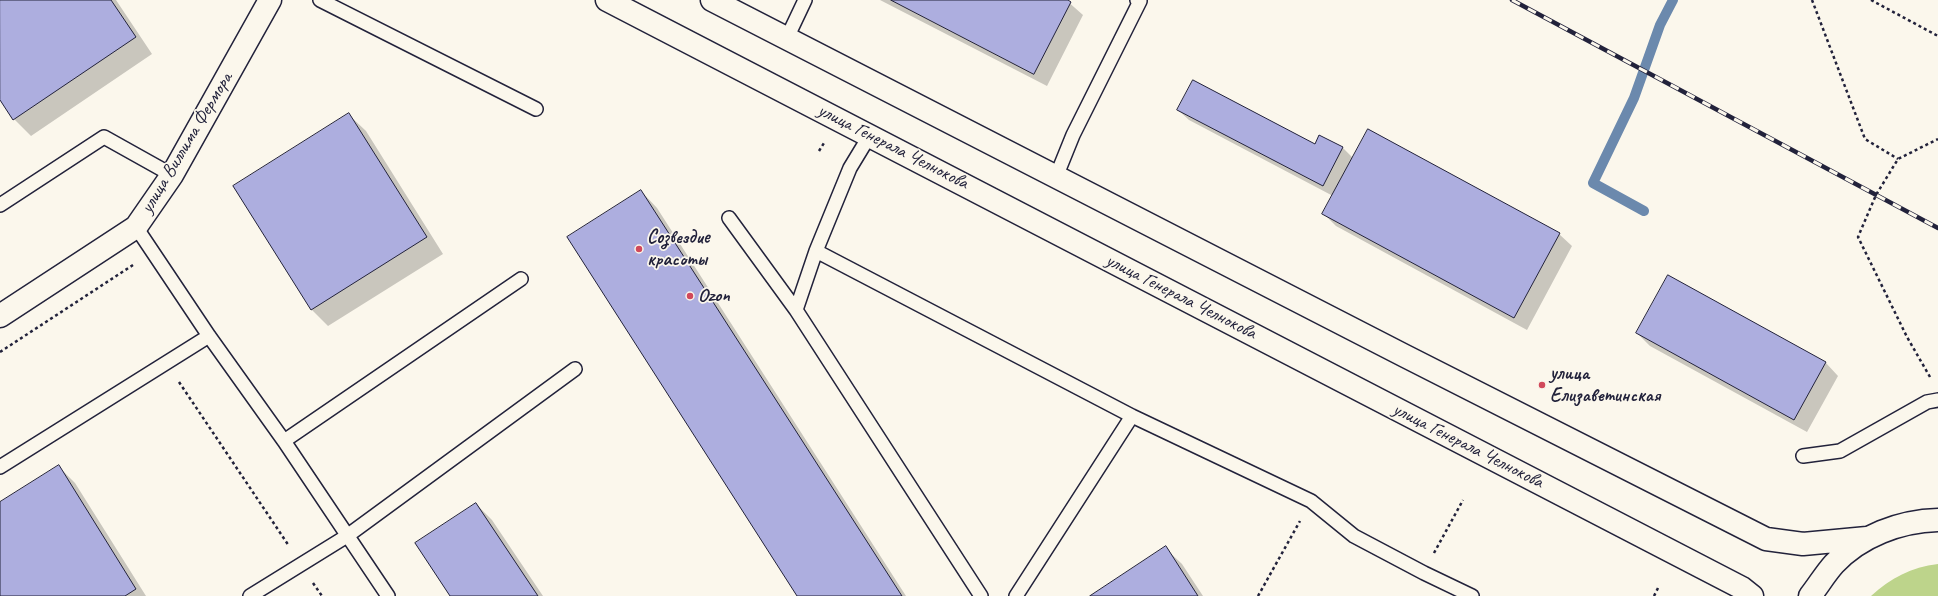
<!DOCTYPE html>
<html>
<head>
<meta charset="utf-8">
<style>
	body { margin:0 }
	canvas { display:block; background:#fbf7ec }
</style>
</head>
<body>
<canvas width="1938" height="596"></canvas>
<script>
const context = document.querySelector('canvas').getContext('2d');
context.lineJoin = 'round';
function fillPath(path, color) { context.fillStyle = color; context.fill(path, 'evenodd'); }
function strokePath(path, color, width, dash) { context.strokeStyle = color; context.lineWidth = width; context.lineCap = dash ? 'butt' : 'round'; context.setLineDash(dash || []); context.stroke(path); }
function write(font, color, halo, rows, align = 'center') {
  context.font = font + ' Caveat,sans-serif'; context.lineWidth = 3.5; context.setLineDash([]); context.textBaseline = 'middle'; context.strokeStyle = halo; context.fillStyle = color; for (const [text, x, y, turn = 0] of rows) {
    context.save(); context.translate(x, y); context.rotate((+turn || 0) * Math.PI / 180); context.textAlign = isNaN(turn) ? turn : align; if (halo) context.strokeText(text, 0, 0); context.fillText(text, 0, 0); context.restore();
  }
}
const green = new Path2D(`
	M1938,564V596H1871C1891,578 1911,567 1938,564Z`);
const shadow = new Path2D(`
	M0,0H116L152,54L31,136L14,119L0,98Z
	M880,0H1066L1083,15L1047,86Z
	M1178,110L1315,145L1320,136L1343,148L1353,158L1559,234L1572,246L1527,330L1336,226L1323,213L1333,196L1189,120Z
	M349,115L366,131L443,254L328,326L311,309Z
	M641,191L657,208L906,596H798Z
	M1668,276L1826,363L1838,376L1807,432L1650,346L1637,333Z
	M59,467L75,483L146,596H0V504Z
	M476,504L492,520L543,596H452Z
	M1165,548L1182,564L1203,596H1092Z`);
const stream = new Path2D(`
	M1644,211L1593,183L1634,98L1660,25L1673,0`);
const building = new Path2D(`
	M0,0H111L136,37L13,120L0,100Z
	M891,0H1068L1071,2L1034,74Z
	M1193,80L1315,144L1319,135L1343,147L1323,186L1177,110Z
	M349,113L427,237L311,310L233,186Z
	M1368,129L1560,233L1514,318L1322,214Z
	M641,190L902,596H797L567,237Z
	M1668,275L1826,362L1794,420L1636,333Z
	M59,465L136,589L125,596H0V502Z
	M476,503L538,596H450L415,543Z
	M1166,546L1198,596H1090Z`);
const path = new Path2D(`
	M1812,0L1865,139L1898,159
	M1871,0L1938,36
	M819,151L824,143
	M0,352L133,265
	M1930,377L1907,337L1858,237L1876,195L1898,159L1938,139
	M179,382L289,546
	M1434,553L1463,500
	M313,583L322,596
	M1258,596L1300,521
	M1654,596L1658,588`);
const service = new Path2D(`
	M320,0L536,109
	M787,38L805,0
	M870,135L850,168L816,251L796,310L981,596
	M1056,177L1073,135L1140,1L1137,0
	M0,205L104,137L172,175
	M729,218L796,310
	M136,227L209,336L284,441L388,596
	M816,251L1132,416L1311,501L1354,536L1424,573L1472,596
	M284,441L521,279
	M1803,456L1840,451L1927,402L1938,400
	M0,467L209,336
	M250,596L347,536L575,369
	M1016,596L1132,416`);
const minor = new Path2D(`
	M0,316L136,227L172,175L270,0`);
const primary = new Path2D(`
	M607,0L1742,588L1752,596
	M712,0L1405,356L1766,539L1803,544L1867,538
	M1810,596C1818,586 1825,574 1834,564C1860,536 1900,521 1938,520`);
const rail = new Path2D(`
	M1512,0L1938,228`);
const markers = [
	[639,249,4,"#d1495b"],
	[690,296,4,"#d1495b"],
	[1542,385,4,"#d1495b"]
];
const streetNames = [
	["улица Виллима Фермора",187,143,-59],
	["улица Генерала Челнокова",893,147,27],
	["улица Генерала Челнокова",1181,297,27],
	["улица Генерала Челнокова",1468,446,27]
];
const poiNames = [
	["Созвездие",647,238],
	["красоты",647,260],
	["Ozon",698,296],
	["улица",1550,374],
	["Елизаветинская",1550,396]
];
fillPath(green, '#bdd48b');
fillPath(shadow, '#0003');
strokePath(stream, '#6b89ad', 10);
fillPath(building, '#adaedf');
strokePath(building, '#22223b', 1);
strokePath(service, '#22223b', 16);
strokePath(minor, '#22223b', 25);
strokePath(primary, '#22223b', 25);
strokePath(path, '#22223b', 2.5, [3, 3]);
strokePath(service, '#fbf7ec', 13);
strokePath(minor, '#fbf7ec', 22);
strokePath(primary, '#fbf7ec', 22);
strokePath(rail, '#22223b', 4.5);
strokePath(rail, '#fbf7ec', 3, [9]);
for (const [x, y, r, color] of markers) { const dot = new Path2D(); dot.arc(x, y, r, 0, 2 * Math.PI); context.fillStyle = color; context.fill(dot); strokePath(dot, '#fbf7ec', 1.5); }
write('19px', '#22223b', '#fbf7ec', streetNames);
write('bold 19px', '#22223b', '#fbf7ec', poiNames, 'left');
</script>
</body>
</html>
